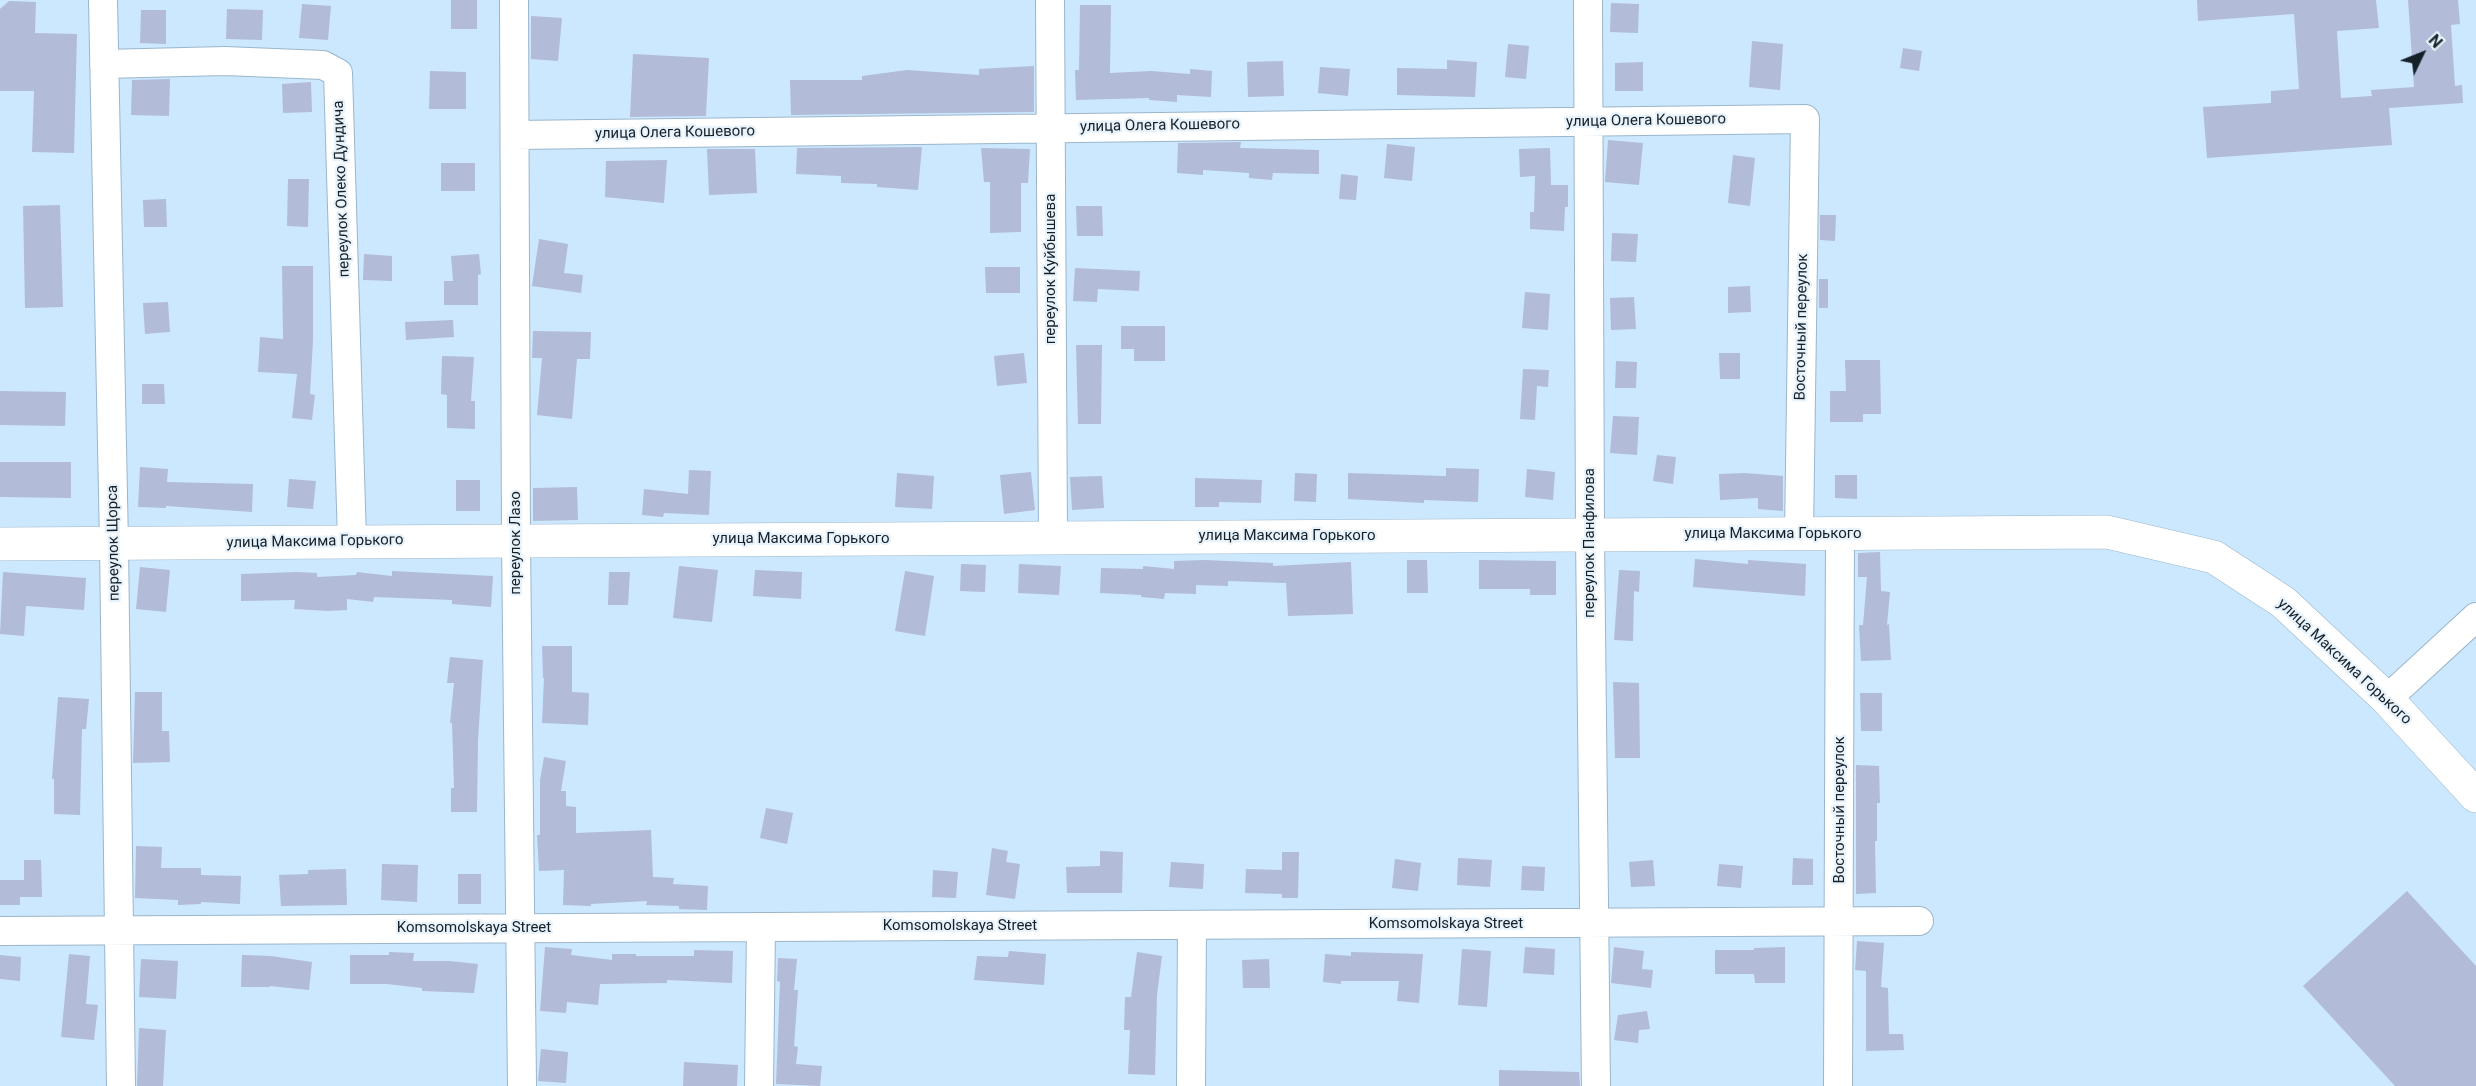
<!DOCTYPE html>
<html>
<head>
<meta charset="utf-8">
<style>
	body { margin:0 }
	#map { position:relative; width:2476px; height:1086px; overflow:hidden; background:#cce8fe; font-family:Roboto,sans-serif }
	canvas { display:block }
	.north { position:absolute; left:2392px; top:24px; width:60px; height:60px; -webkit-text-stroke:4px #e7f2fb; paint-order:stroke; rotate:47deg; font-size:16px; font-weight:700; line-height:24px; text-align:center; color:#162028 }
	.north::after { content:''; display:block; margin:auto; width:21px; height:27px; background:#162028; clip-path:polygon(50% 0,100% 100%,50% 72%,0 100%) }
</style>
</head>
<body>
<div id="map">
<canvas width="2476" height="1086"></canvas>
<div class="north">N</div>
</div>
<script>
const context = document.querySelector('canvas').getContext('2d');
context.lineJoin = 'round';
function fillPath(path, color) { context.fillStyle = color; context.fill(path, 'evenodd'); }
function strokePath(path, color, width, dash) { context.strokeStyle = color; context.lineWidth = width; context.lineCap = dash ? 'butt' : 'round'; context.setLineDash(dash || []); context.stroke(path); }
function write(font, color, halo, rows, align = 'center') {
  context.font = font + ' Roboto,sans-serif'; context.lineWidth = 4.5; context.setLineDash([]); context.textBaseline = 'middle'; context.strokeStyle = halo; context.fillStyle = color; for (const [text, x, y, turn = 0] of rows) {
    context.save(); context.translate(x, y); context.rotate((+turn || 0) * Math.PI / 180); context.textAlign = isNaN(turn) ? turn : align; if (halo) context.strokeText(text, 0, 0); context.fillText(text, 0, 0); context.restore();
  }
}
const building = new Path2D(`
	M451,0H477V29H451Z
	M2197,0H2376L2379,28L2337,31L2341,98L2372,96L2371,90L2414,87L2408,0H2458L2460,24L2451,25L2455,86L2462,85L2463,103L2389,108L2392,145L2207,158L2203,107L2271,103V91L2299,89L2294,14L2198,21Z
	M9,1L36,2L35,33L77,34L74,153L32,152L34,91H0V9Z
	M1611,3L1639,4L1638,33L1610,32Z
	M302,4L331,6L328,40L299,38Z
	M1080,5H1111L1110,73L1151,71L1190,74V69L1212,71L1211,97L1177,95V102L1149,100V98L1076,100L1075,70H1079Z
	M227,9L263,10L262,40L226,39Z
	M141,10H166V44L140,43Z
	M531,16L562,18L558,61L531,59Z
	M1752,41L1783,44L1780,90L1749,87Z
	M1508,44L1529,46L1526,79L1505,77Z
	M1903,48L1922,51L1919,71L1900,68Z
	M633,54L709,58L706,116L630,117Z
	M1447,60L1477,62L1475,97L1397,95V68L1447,69Z
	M1283,61L1284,96L1248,97L1247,62Z
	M1643,62V91H1615V63Z
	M1034,66V112L791,115L790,80H862V76L907,70L979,75V69Z
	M1320,67L1350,69L1348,96L1318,93Z
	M430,71L466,72V109H429Z
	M170,79L169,116L131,115L132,80Z
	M311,82L312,112L283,113L282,84Z
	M1608,140L1643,143L1639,185L1605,182Z
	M1241,142L1240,148L1319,150V174L1273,173L1272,180L1249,178V173L1203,170V175L1177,173L1178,143Z
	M1387,144L1415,147L1412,181L1384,178Z
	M922,147L918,190L877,187V184L841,183V176L796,174L797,148Z
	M981,148L1030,149L1028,183H1021V232L990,233V182H984Z
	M1550,148L1551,185H1568V207H1565L1564,231L1530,229V212H1534L1535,176L1520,177L1519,149Z
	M707,149H755L757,193L709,195Z
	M1733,155L1755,158L1750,206L1728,203Z
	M667,160L664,203L605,197L606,161Z
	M441,163H475V191H441Z
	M1341,174L1358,176L1356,200L1339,199Z
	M288,179H309L308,227L287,226Z
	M166,199L167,227H144L143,200Z
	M60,205L63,307L25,308L23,206Z
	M1076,206H1102L1103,236H1077Z
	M1820,215H1836L1835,241L1820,240Z
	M1612,233L1638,234L1636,262L1611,261Z
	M539,239L568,244L564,273L583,275L581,293L532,286Z
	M364,254L392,256V281L363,280Z
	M479,254L481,274L478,275V305H444V281H453L451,256Z
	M282,266H313V340L310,394L315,395L312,420L292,418L297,374L258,372L260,337L283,339Z
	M985,267H1020V293H986Z
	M1075,268L1140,271L1139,291L1098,289L1097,302L1073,301Z
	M1819,279H1828V308H1819Z
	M1750,286L1751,312L1728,313V287Z
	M1525,292L1550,294L1548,330L1522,328Z
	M1634,297L1636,329L1611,330L1610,298Z
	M168,302L170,332L145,334L143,303Z
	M453,320L454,337L406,340L405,322Z
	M1121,326H1165V361H1134V349H1121Z
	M533,331L591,332L590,359H577L572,419L537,415L542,358H532Z
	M1076,345H1102L1101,424H1078Z
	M1024,353L1027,383L997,386L994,356Z
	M1719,353H1740V379H1720Z
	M442,356L474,357L471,401H475V429L447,428V395L441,394Z
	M1845,360H1880L1881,414H1863V422H1830V391H1846Z
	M1616,361L1637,362L1636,388H1615Z
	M1523,369L1549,370L1548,387L1537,386L1535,420L1520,419Z
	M142,384H164L165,404H142Z
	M0,391L66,392L65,426L0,425Z
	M1613,416L1639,417L1637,455L1610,453Z
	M1657,455L1676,457L1673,484L1653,481Z
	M0,462H71V498L0,497Z
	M140,467L168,469L167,482L253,484L252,512L166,506V508L138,507Z
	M1446,468L1479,469L1478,502L1424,500V503L1348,499V473L1446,476Z
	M1527,469L1555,472L1553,500L1525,497Z
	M689,470L711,471L709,515L664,513L663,517L642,515L644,489L688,494Z
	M1031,472L1035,510L1004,514L1000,475Z
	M897,473L934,476L932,509L895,507Z
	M1295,473L1317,474L1316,502L1294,501Z
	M1745,473L1783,476V511L1758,509V498L1720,500L1719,474Z
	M1835,475H1857V499L1835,498Z
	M1102,476L1104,508L1072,510L1070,477Z
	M1195,478L1262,480L1261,503L1219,502V507H1195Z
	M289,479L316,481L313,509L287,507Z
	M456,480H480V511H456Z
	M577,487L578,520L533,521V488Z
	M1880,552L1881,591L1890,592L1887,625L1889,624L1891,660L1861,661L1859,625H1863L1867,577H1858V553Z
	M1695,559L1748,564V560L1806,564L1805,596L1693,587Z
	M1205,560L1273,563V566L1351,562L1353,614L1288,616L1286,583L1228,581V586L1196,585V594L1165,593L1164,599L1141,597V595L1100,593L1101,568L1143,569V566L1174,569V561Z
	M1407,560H1427L1428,593H1407Z
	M1479,560L1556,561V595H1530V589H1479Z
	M961,564L986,565L985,592L960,591Z
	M1019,564L1061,566L1059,595L1018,593Z
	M679,566L718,570L712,622L673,618Z
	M140,567L170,570L166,612L136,609Z
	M755,570L802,572L801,599L753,596Z
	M1619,570L1640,571L1639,592L1634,591L1633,641L1614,640Z
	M392,571L493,576L491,607L452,604V600L374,597L373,602L347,599V610L328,611L294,609L295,600L241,601V574L296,572L317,573V577L356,575L357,572L392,576Z
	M905,571L934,576L925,636L895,631Z
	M3,572L86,578L84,610L26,606L24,636L0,634Z
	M609,572H630L628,605H608Z
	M542,646H572V692L589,693L588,725L542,723L544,678H543Z
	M450,657L483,660L478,741L477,812H451V788H454L452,723H450L454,683H447Z
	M1613,682L1639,683L1640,758H1615Z
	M135,692H162V731H169L170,762L133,763Z
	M1860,693H1882V731H1861Z
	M58,697L89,699L86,729H82L80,815L54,814V779H52Z
	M544,757L566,761L561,791H566V806L576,807V833L651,830L653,877L674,878L673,884L708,886L707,910L679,909V906L646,905L647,901L591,904V906L563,905L564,870L539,871L537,835H540V780Z
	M1856,765L1879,766L1880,803H1877V841H1875L1876,893L1856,894Z
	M766,808L793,813L787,844L760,838Z
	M136,846L162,847L161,868H201V875L241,876L240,904L201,902V904L178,905V900L135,898Z
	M992,848L1008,851L1006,862L1020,864L1015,899L986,895Z
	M1100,851L1123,852L1122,893H1067L1066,867L1100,866Z
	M1282,852H1299L1298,898H1282V894L1245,893L1246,869L1282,870Z
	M1458,858L1492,860L1490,887L1457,885Z
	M1793,858L1813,859V885H1792Z
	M1395,859L1421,863L1418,891L1392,888Z
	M24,860H41L42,897H20V905H0V880H24Z
	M1653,860L1655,886L1631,887L1629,862Z
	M1171,862L1204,864L1203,889L1169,887Z
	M382,864L418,865L417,902L381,900Z
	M1719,864L1743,866L1741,888L1717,886Z
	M1522,866L1545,867L1544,891L1521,890Z
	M346,869L347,905L281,906L279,875L308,874V870Z
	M933,870L958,872L956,898L932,897Z
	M458,874H481V904H458Z
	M2407,891L2476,966V1086H2395L2303,986Z
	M1857,941L1884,943L1881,987L1888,988L1889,1034H1903L1904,1050L1866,1051V971L1855,970Z
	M545,947L572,949L571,955L612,960V954H636V956H694V950L733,951L732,983L667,980V983L600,984L598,1005L567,1002L566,1013L540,1011Z
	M1525,947L1555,949L1554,975L1523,973Z
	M1614,947L1644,951L1642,969L1653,970L1651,988L1611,983Z
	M1785,947V983H1755L1754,974H1715V950H1754V948Z
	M1462,949L1491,951L1487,1007L1458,1005Z
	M1009,951L1046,954L1044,985L974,980L977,956L1008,957Z
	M389,952L414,953L413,961H450L478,964L474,993L422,991V988L387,984H350V955H389Z
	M1137,952L1162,956L1157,995L1155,1075L1128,1074L1130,1030H1124L1125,997H1131Z
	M1351,952L1423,954L1419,1003L1397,1001L1399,981H1341V984L1323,982L1325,954L1351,956Z
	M69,954L90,956L86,1004L98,1005L94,1040L61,1037Z
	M0,955L21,957L20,981L0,979Z
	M242,955L271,956L312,962L309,990L270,986V987H241Z
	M778,958L797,959L794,990H798L794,1046L798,1047L796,1064L822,1066L820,1086L776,1084L780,982L777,981Z
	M141,959L178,961L176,999L139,997Z
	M1269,959L1270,988H1243L1242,960Z
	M1647,1011L1650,1029L1639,1030L1638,1043L1614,1040L1618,1015Z
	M139,1028L166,1030L163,1086H137Z
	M541,1049L568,1052L566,1083L538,1081Z
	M684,1062L738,1065L737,1086H683Z
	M1499,1070L1579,1072L1580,1086H1499Z`);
const minor = new Path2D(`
	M103,0L114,544L121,1086
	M514,0L516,540L522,1086
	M1050,0L1053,537
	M1588,0L1590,535L1596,1086
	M104,64L225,61L323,65L338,73L352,541
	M515,135L1805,119L1799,534
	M2387,699L2476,617
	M0,931L1919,921
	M759,1086L761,927
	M1191,1086L1192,925
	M1838,1086L1840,533`);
const major = new Path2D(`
	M0,544L2107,532L2214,557L2283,602L2387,699L2476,796`);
const streetNames = [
	["улица Олега Кошевого",1646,121,-1],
	["улица Олега Кошевого",1160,126,-1],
	["улица Олега Кошевого",675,133,-1],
	["переулок Олеко Дундича",342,189,-92],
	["переулок Куйбышева",1051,269,-90],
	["Восточный переулок",1802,327,-89],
	["улица Максима Горького",1773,534],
	["улица Максима Горького",1287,536],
	["улица Максима Горького",801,539],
	["улица Максима Горького",315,542,-1],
	["переулок Щорса",114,543,-91],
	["переулок Лазо",516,543,-90],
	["переулок Панфилова",1590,543,-90],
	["улица Максима Горького",2344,662,43],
	["Восточный переулок",1840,810,-90],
	["Komsomolskaya Street",1446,924],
	["Komsomolskaya Street",960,926],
	["Komsomolskaya Street",474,928]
];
fillPath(building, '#b2bbd8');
strokePath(minor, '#9bb6cb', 30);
strokePath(major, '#9bb6cb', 34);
strokePath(minor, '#fff', 28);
strokePath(major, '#fff', 33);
write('15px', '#162028', '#e7f2fb', streetNames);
</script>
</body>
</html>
